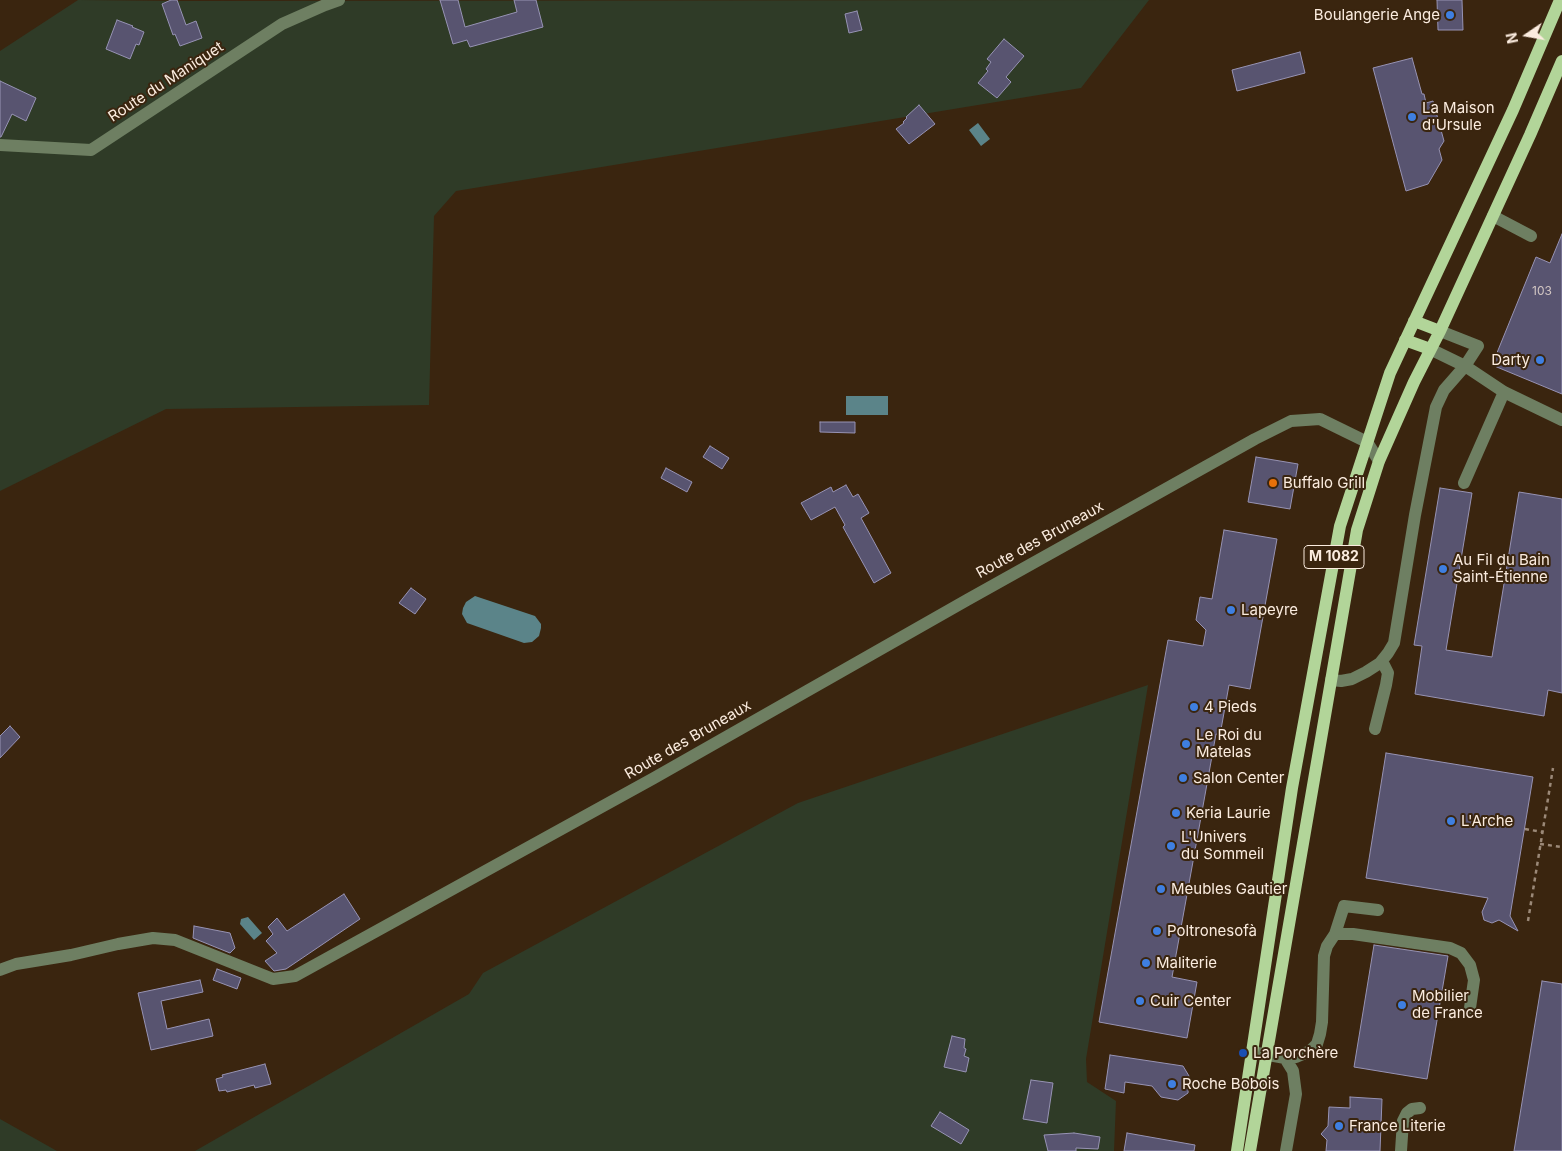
<!DOCTYPE html>
<html>
<head>
<meta charset="utf-8">
<style>
  body { margin:0 }
  #map { position:relative; width:1562px; height:1151px; overflow:hidden; background:#3a250f; font-family:Inter,sans-serif }
  canvas { display:block }
  .north { position:absolute; left:1502px; top:10px; width:50px; height:50px; -webkit-text-stroke:4px #3a250f; paint-order:stroke; rotate:258deg; font-size:14px; font-weight:700; line-height:20px; text-align:center; color:#fbecdf }
  .north::after { content:''; display:block; margin:auto; width:18px; height:22px; background:#fbecdf; clip-path:polygon(50% 0,100% 100%,50% 72%,0 100%) }
</style>
</head>
<body>
<div id="map">
<canvas width="1562" height="1151"></canvas>
<div class="north">N</div>
</div>
<script>
const c = document.querySelector('canvas').getContext('2d');
c.lineJoin = 'round';
function fillPath(path, color) { c.fillStyle = color; c.fill(path, 'evenodd'); }
const shape = rows => new Path2D(rows.map(r => 'M' + r).join(''));
function strokePath(path, color, width, dash) { c.strokeStyle = color; c.lineWidth = width; c.lineCap = dash ? 'butt' : 'round'; c.setLineDash(dash || []); c.stroke(path); }
function label(font, color, halo, rows, align = 'center') {
  c.font = font + ' Inter,sans-serif'; c.lineWidth = 4; c.setLineDash([]); c.textBaseline = 'middle'; c.strokeStyle = halo; c.fillStyle = color; for (const [text, x, y, turn = 0] of rows) {
    c.save(); c.translate(x, y); c.rotate((+turn || 0) * Math.PI / 180); c.textAlign = isNaN(turn) ? turn : align; if (halo) c.strokeText(text, 0, 0); c.fillText(text, 0, 0); c.restore();
  }
}
fillPath(shape([
  [78,0,179,1,1149,0,1081,88,456,191,434,216,429,405,166,409,0,491,0,51],
  [1148,685,1086,1059,1087,1082,1116,1101,1114,1151,195,1151,469,994,483,973,798,803],
  [0,1119,57,1151,0,1151]
]), '#2f3b27');
fillPath(shape([
  [978,123,990,139,981,146,969,130],
  [846,396,888,396,888,415,846,415],
  [475,596,535,616,541,624,541,628,539,636,532,642,524,643,467,623,462,614,463,608,466,602],
  [248,917,262,933,254,940,240,924,241,919]
]), '#5b8489');
const building = shape([
  [171,0,177,0,186,25,196,21,202,38,180,46,175,34,173,35,162,4,171,0],
  [440,0,458,0,465,27,517,12,514,0,536,0,543,27,470,47,467,40,453,44,440,0],
  [1437,0,1462,0,1463,30,1438,30,1437,0],
  [857,11,862,30,849,33,845,14,857,11],
  [117,20,133,26,132,27,144,32,139,45,136,44,130,59,106,49,117,20],
  [1004,39,1024,56,1006,77,1011,82,997,98,978,83,988,71,986,69,991,62,987,59,1004,39],
  [1300,52,1305,73,1237,91,1232,70,1300,52],
  [1412,58,1422,94,1424,94,1426,103,1433,101,1444,141,1439,149,1442,160,1428,184,1406,191,1373,68,1412,58],
  [0,81,36,98,26,121,12,114,1,137,0,137,0,81],
  [919,105,935,124,909,144,896,129,904,123,903,122,907,118,906,117,919,105],
  [1562,234,1562,394,1492,365,1536,257,1550,263,1562,234],
  [820,422,855,422,855,433,820,432,820,422],
  [710,446,729,458,722,469,703,457,710,446],
  [1256,457,1298,464,1290,509,1248,502,1256,457],
  [666,468,692,482,687,492,661,478,666,468],
  [846,485,853,497,858,494,869,513,861,518,891,573,874,583,843,527,845,525,835,507,811,520,801,503,831,487,833,492,846,485],
  [1440,488,1472,493,1446,650,1492,657,1519,492,1562,499,1562,693,1548,690,1544,716,1415,694,1422,646,1414,645,1440,488],
  [1224,530,1277,539,1250,689,1229,685,1220,735,1216,734,1192,867,1172,977,1197,982,1187,1038,1099,1022,1168,640,1203,646,1206,630,1196,620,1200,597,1212,599,1224,530],
  [411,588,426,599,415,614,399,603,411,588],
  [10,726,20,737,0,758,0,736,10,726],
  [1386,753,1533,777,1510,916,1518,931,1499,920,1492,923,1484,920,1482,912,1488,898,1366,878,1386,753],
  [344,894,360,919,286,969,274,971,265,961,277,953,266,941,273,934,268,927,277,918,287,931,344,894],
  [194,926,230,933,235,948,230,953,193,938,194,926],
  [1374,945,1448,956,1427,1079,1354,1067,1374,945],
  [217,969,241,978,237,989,213,980,217,969],
  [200,980,203,992,161,1001,167,1029,209,1019,213,1036,151,1050,138,993,200,980],
  [1542,981,1562,984,1562,1151,1514,1151,1542,981],
  [952,1036,965,1039,964,1048,966,1049,964,1056,969,1058,966,1072,944,1067,952,1036],
  [1110,1055,1183,1066,1189,1076,1188,1093,1178,1100,1161,1097,1152,1086,1125,1082,1124,1093,1105,1089,1110,1055],
  [265,1064,271,1084,255,1088,254,1085,227,1092,226,1090,219,1091,216,1079,223,1077,222,1075,265,1064],
  [1031,1080,1053,1083,1047,1123,1023,1119,1031,1080],
  [1350,1097,1382,1099,1380,1151,1326,1151,1327,1140,1321,1134,1328,1126,1329,1107,1350,1108,1350,1097],
  [940,1112,969,1130,961,1144,931,1126,940,1112],
  [1074,1133,1100,1137,1098,1149,1076,1148,1076,1151,1048,1151,1044,1135,1074,1133],
  [1127,1133,1195,1145,1194,1151,1124,1151,1127,1133]
]);
fillPath(building, '#585470');
strokePath(building, '#9793b4', 1);
strokePath(shape([
  [1525,829,1542,832],
  [1540,844,1562,847],
  [1528,921,1553,768]
]), '#9b8978', 2.5, [4, 4]);
strokePath(shape([
  [0,145,91,150,282,24,325,5,339,0],
  [1493,216,1531,236],
  [1430,349,1465,366,1504,392,1562,420],
  [1464,483,1504,392],
  [1331,680,1341,681,1352,679,1366,672,1380,663,1388,653,1394,643,1415,515,1436,407,1444,390,1465,366,1478,346,1440,331],
  [1375,729,1386,685,1388,673,1384,665,1380,663],
  [1335,934,1353,934,1450,948,1461,953,1470,965,1474,980,1470,1008],
  [0,970,16,964,71,955,118,944,153,938,175,940,273,979,295,976,654,778,967,600,1255,439,1291,421,1320,419,1367,442,1379,461],
  [1252,1052,1285,1058,1293,1071,1296,1094,1286,1151],
  [1285,1058,1296,1057,1310,1051,1317,1044,1320,1034,1322,1022,1324,956,1327,946,1335,934,1344,906,1378,910],
  [1401,1151,1403,1121,1407,1113,1412,1109,1420,1108]
]), '#6e7f62', 12);
strokePath(shape([
  [1414,321,1440,331],
  [1405,340,1430,349],
  [1237,1151,1292,788,1340,526,1390,373,1513,110,1560,0],
  [1250,1151,1357,530,1379,461,1414,382,1440,331,1530,135,1562,61]
]), '#b2d599', 12);
for (const [x, y, r, color] of [
  [1450,15,5,"#3f7fe0"],
  [1412,117,5,"#3f7fe0"],
  [1540,360,5,"#3f7fe0"],
  [1273,483,5,"#e8710a"],
  [1443,569,5,"#3f7fe0"],
  [1231,610,5,"#3f7fe0"],
  [1194,707,5,"#3f7fe0"],
  [1186,744,5,"#3f7fe0"],
  [1183,778,5,"#3f7fe0"],
  [1176,813,5,"#3f7fe0"],
  [1451,821,5,"#3f7fe0"],
  [1171,846,5,"#3f7fe0"],
  [1161,889,5,"#3f7fe0"],
  [1157,931,5,"#3f7fe0"],
  [1146,963,5,"#3f7fe0"],
  [1140,1001,5,"#3f7fe0"],
  [1402,1005,5,"#3f7fe0"],
  [1243,1053,5,"#1a4fb4"],
  [1172,1084,5,"#3f7fe0"],
  [1339,1126,5,"#3f7fe0"]
]) { const dot = new Path2D(); dot.arc(x, y, r, 0, 2 * Math.PI); c.fillStyle = color; c.fill(dot); strokePath(dot, '#3a250f', 2); }
label('12px', '#d2c6c3', null, [
  ["103",1542,291]
]);
for (const [x, y, w] of [
  [1334,557,60]
]) { const box = new Path2D(); box.roundRect(x - w / 2, y - 11.5, w, 23, 4); c.fillStyle = '#3a250f'; c.fill(box); strokePath(box, '#fbecdf', 1); }
label('bold 14px', '#fbecdf', null, [
  ["M 1082",1334,557]
]);
label('15px', '#fbecdf', '#3a250f', [
  ["Boulangerie Ange",1440,15,"right"],
  ["La Maison",1422,108],
  ["d'Ursule",1422,125],
  ["Darty",1530,360,"right"],
  ["Buffalo Grill",1283,483],
  ["Au Fil du Bain",1453,560],
  ["Saint-Étienne",1453,577],
  ["Lapeyre",1241,610],
  ["4 Pieds",1204,707],
  ["Le Roi du",1196,735],
  ["Matelas",1196,752],
  ["Salon Center",1193,778],
  ["Keria Laurie",1186,813],
  ["L'Arche",1461,821],
  ["L'Univers",1181,837],
  ["du Sommeil",1181,854],
  ["Meubles Gautier",1171,889],
  ["Poltronesofà",1167,931],
  ["Maliterie",1156,963],
  ["Mobilier",1412,996],
  ["de France",1412,1013],
  ["Cuir Center",1150,1001],
  ["La Porchère",1253,1053],
  ["Roche Bobois",1182,1084],
  ["France Literie",1349,1126]
], 'left');
label('15px', '#fbecdf', '#3a250f', [
  ["Route du Maniquet",166,82,-33],
  ["Route des Bruneaux",1040,540,-29],
  ["Route des Bruneaux",688,740,-30]
]);
</script>
</body>
</html>
